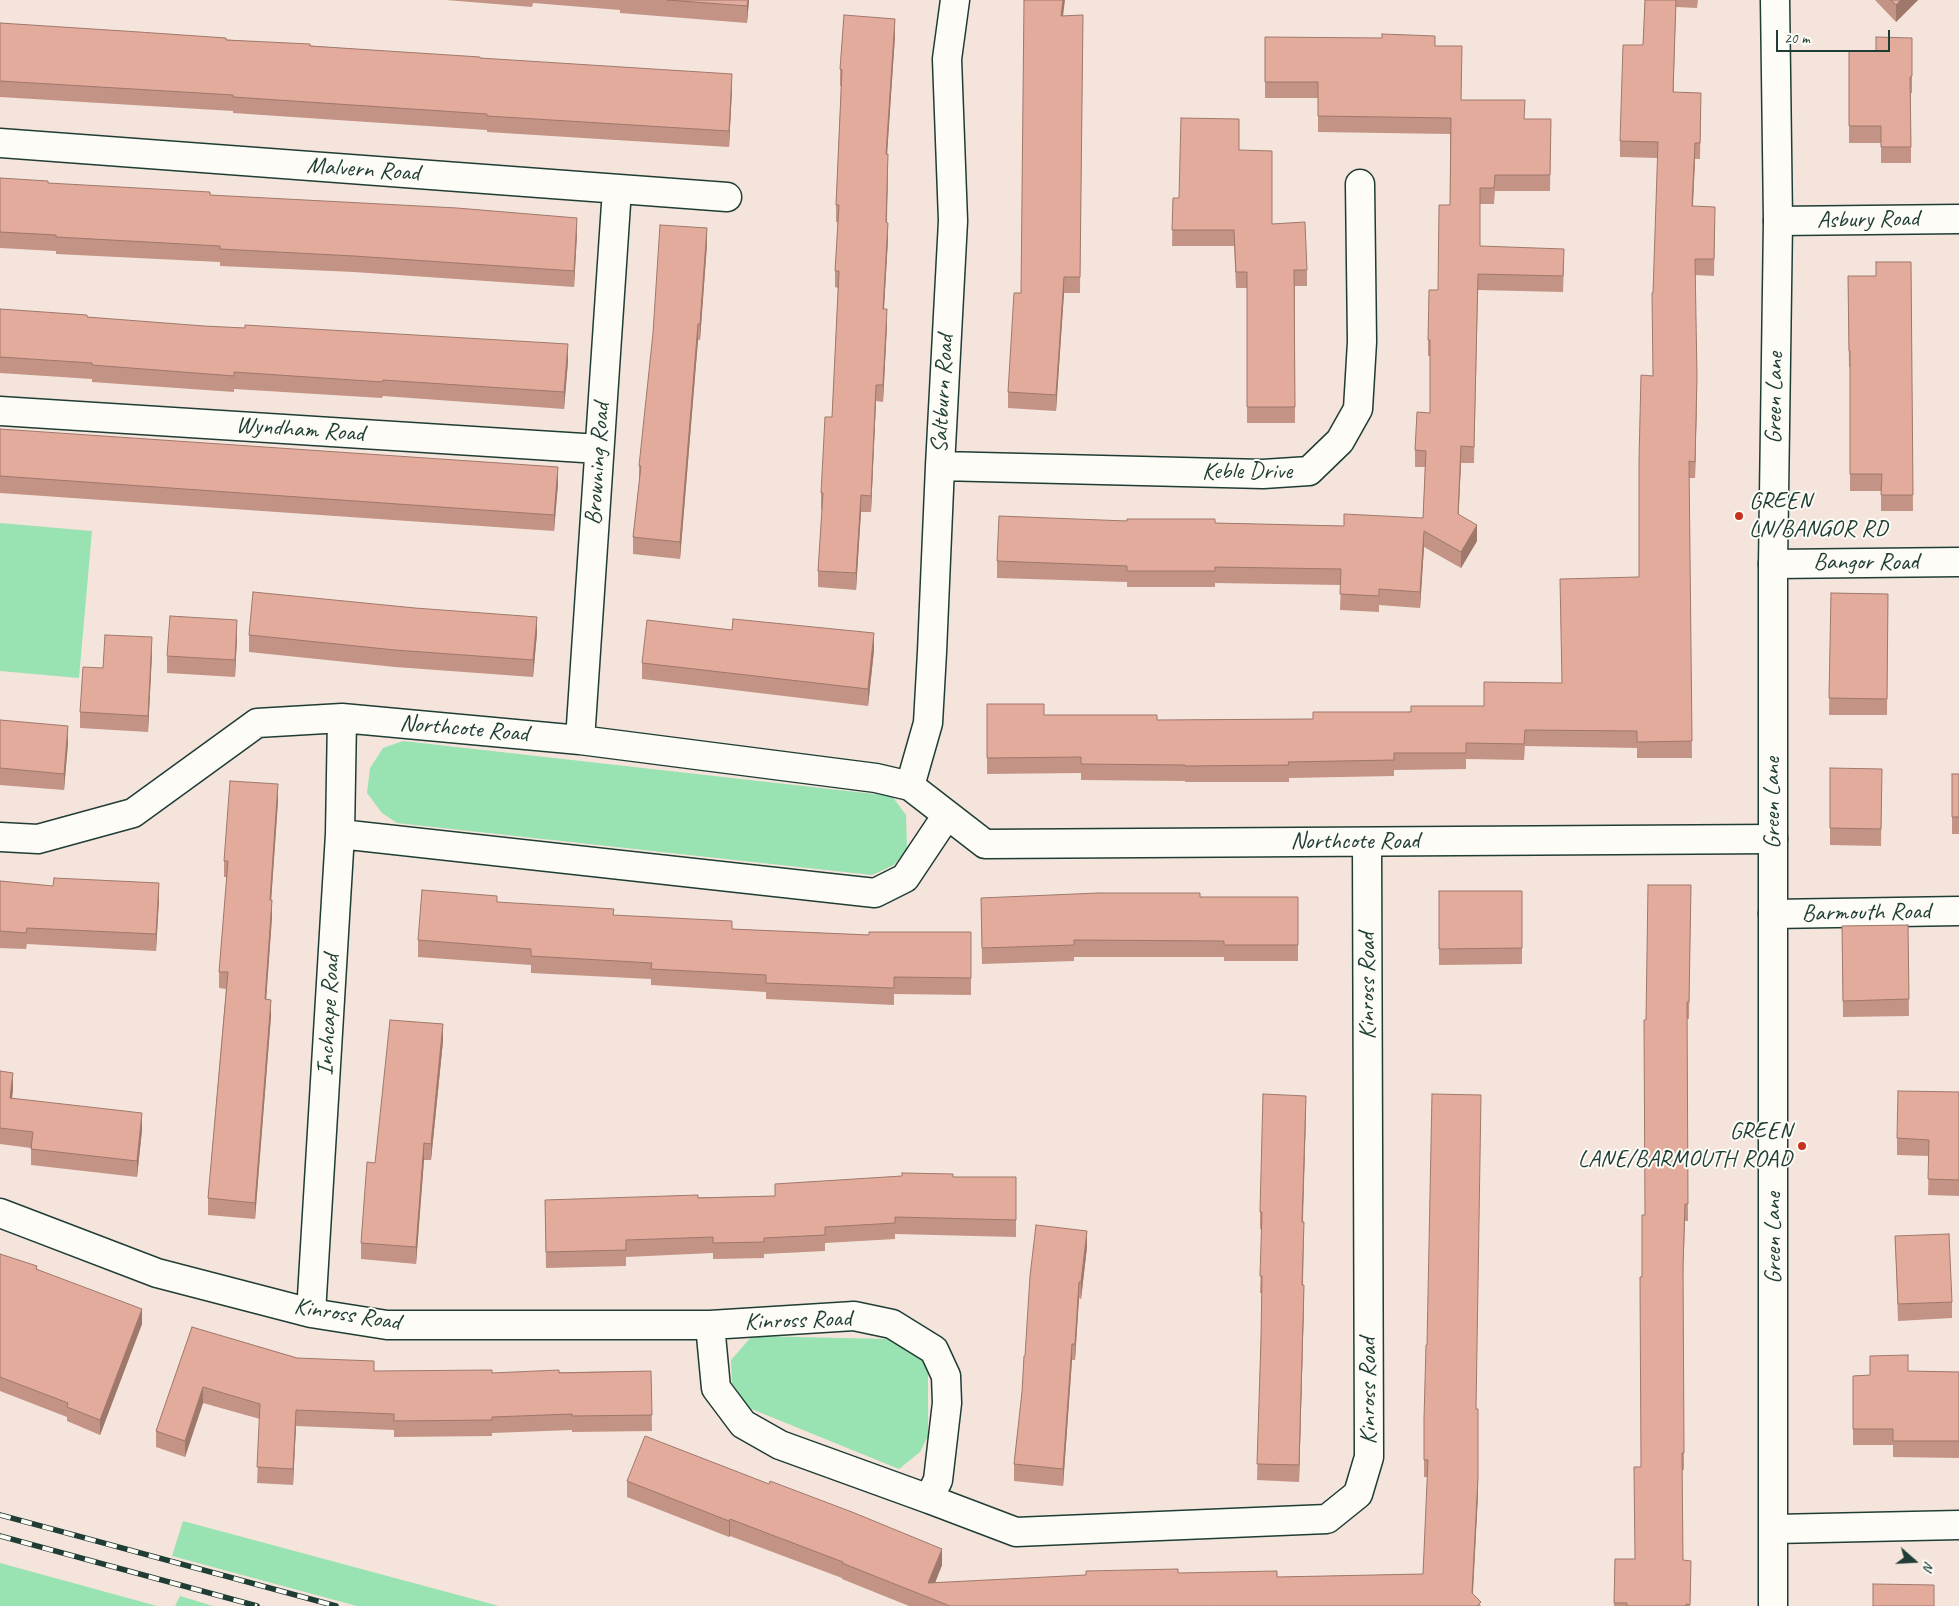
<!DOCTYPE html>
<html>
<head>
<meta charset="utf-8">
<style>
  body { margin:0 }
  #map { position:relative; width:1959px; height:1606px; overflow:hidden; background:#f5e4db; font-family:Caveat,sans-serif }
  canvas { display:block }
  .north { position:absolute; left:1889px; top:1536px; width:50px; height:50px; -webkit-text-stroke:4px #fdfcf7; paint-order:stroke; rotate:109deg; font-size:14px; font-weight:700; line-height:20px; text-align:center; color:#1f3d34 }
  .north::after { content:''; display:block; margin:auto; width:18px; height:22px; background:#1f3d34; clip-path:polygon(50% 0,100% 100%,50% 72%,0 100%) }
  .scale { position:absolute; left:1776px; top:30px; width:114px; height:22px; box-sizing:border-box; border:2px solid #1f3d34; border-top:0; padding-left:6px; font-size:15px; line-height:18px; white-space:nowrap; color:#1f3d34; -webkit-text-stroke:4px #fdfcf7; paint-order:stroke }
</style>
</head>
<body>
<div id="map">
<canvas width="1959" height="1606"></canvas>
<div class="north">N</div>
<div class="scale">20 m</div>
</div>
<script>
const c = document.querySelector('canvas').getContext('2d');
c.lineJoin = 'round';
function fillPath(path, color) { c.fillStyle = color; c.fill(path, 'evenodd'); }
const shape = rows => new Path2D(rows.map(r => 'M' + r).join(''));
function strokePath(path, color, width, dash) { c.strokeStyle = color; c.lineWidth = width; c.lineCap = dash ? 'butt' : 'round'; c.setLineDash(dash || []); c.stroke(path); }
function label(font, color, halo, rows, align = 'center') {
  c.font = font + ' Caveat,sans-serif'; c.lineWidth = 4; c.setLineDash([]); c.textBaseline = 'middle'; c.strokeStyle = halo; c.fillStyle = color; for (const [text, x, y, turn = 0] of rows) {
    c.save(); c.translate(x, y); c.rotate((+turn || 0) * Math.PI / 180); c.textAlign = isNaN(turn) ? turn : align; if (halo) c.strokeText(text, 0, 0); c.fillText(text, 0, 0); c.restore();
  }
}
fillPath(shape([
  [0,523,92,531,79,678,0,671],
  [403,741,892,796,906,815,907,849,894,865,872,875,397,823,382,813,367,793,370,768,383,748],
  [752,1336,889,1339,914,1351,928,1368,928,1436,920,1452,899,1469,749,1408,732,1383,731,1360],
  [183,1521,499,1606,357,1606,172,1556],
  [0,1563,157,1606,0,1606],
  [180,1596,213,1606,175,1606]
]), '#99e2b2');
const minor = shape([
  [0,143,727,197],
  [1778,221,1959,219],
  [0,411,599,449],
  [940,466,1263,474,1309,471,1340,441,1358,409,1362,342,1360,184],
  [1773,564,1959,562],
  [580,740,617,189],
  [910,786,928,723,932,652,940,466,953,221,947,59,955,0],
  [340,834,875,893,905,878,947,815],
  [0,837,38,839,133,813,257,723,342,718,580,740,876,778,910,786,985,844,1773,839],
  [1773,914,1959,911],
  [0,1213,157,1273,311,1313,387,1325,710,1325,854,1316,892,1324,934,1350,946,1376,947,1403,938,1480,929,1499,1016,1532,1327,1519,1358,1494,1369,1457,1367,842],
  [311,1313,340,834,342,718],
  [710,1325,716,1388,743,1424,780,1445,929,1499],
  [1775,1529,1959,1525]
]);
const tertiary = shape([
  [1773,1606,1773,564,1778,221,1775,0]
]);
strokePath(minor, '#1f3d34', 31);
strokePath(tertiary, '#1f3d34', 31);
strokePath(minor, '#fdfcf7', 28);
strokePath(tertiary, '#fdfcf7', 28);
const rail = shape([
  [0,1515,336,1606],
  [0,1536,257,1606]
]);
strokePath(rail, '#1f3d34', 5.5);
strokePath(rail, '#fdfcf7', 4, [11]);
fillPath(shape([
  [446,0,749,0,747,23,620,13,620,10,533,3,532,7],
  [1645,0,1698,0,1697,8,1676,7,1673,92,1701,109,1700,159,1695,159,1693,206,1715,223,1714,276,1695,275,1697,393,1695,478,1689,478,1692,758,1637,758,1637,748,1525,746,1524,760,1466,759,1466,769,1394,770,1394,776,1289,778,1289,782,1185,782,1185,781,1081,780,1081,773,987,774,987,704,1044,715,1157,720,1313,719,1484,706,1562,683,1639,577,1653,376,1653,293,1658,158,1620,157,1620,141,1643,45],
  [1875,0,1918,0,1896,22],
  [1083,15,1080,293,1064,293,1056,411,1008,408,1008,392,1021,293,1063,16],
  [0,23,480,58,732,90,729,147,487,132,487,130,233,113,233,111,0,97],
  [895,36,887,154,888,170,887,222,888,239,884,309,887,325,883,402,876,401,871,512,861,512,856,590,818,587,818,571,822,510,821,510,821,493,832,417,838,288,835,287,835,271,838,222,836,222,836,205,841,86,840,86,840,69],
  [1265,37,1435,46,1462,62,1461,100,1525,119,1551,119,1550,191,1495,191,1494,204,1480,204,1480,246,1564,265,1563,292,1478,290,1474,463,1461,463,1458,515,1477,541,1461,568,1424,547,1420,608,1379,605,1379,612,1340,610,1341,585,1215,583,1215,587,1127,587,1127,582,997,578,997,561,1215,523,1344,526,1423,518,1425,467,1415,467,1415,450,1430,413,1430,356,1428,356,1428,340,1438,290,1450,205,1450,134,1318,132,1318,98,1265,98],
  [1912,38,1912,93,1911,93,1911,163,1881,163,1881,143,1849,143,1849,51,1876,51],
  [1239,150,1272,224,1307,270,1307,286,1295,286,1295,423,1247,423,1247,288,1236,288,1234,246,1172,246,1173,198,1179,198],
  [0,178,48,183,210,195,577,234,574,287,354,272,220,266,220,262,56,254,56,251,0,248],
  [707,244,700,340,698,340,680,559,633,554,633,537,639,482,639,466],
  [1876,262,1911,262,1913,511,1881,511,1881,491,1850,491,1850,367,1849,367,1848,276,1876,276],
  [0,309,568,361,564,409,383,396,382,398,234,389,234,392,92,382,92,379,0,373],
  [0,429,558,484,554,531,0,493],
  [1831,593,1888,594,1887,715,1829,715],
  [415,608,537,633,533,677,395,667,249,652,249,635],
  [732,630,874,650,868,706,642,679,642,663],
  [237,637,235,677,167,673,167,656],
  [152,654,148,732,80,728,80,712,103,668],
  [0,720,68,743,64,790,0,785],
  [1830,768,1882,786,1881,846,1830,845],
  [1952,774,1959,774,1959,834,1952,834],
  [278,801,271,900,272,917,266,999,271,1016,255,1219,208,1215,208,1198,226,989,219,988,219,972,227,877,224,877,224,861],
  [0,881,159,899,156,951,27,944,26,949,0,948],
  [1691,885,1689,1019,1687,1019,1688,1221,1685,1221,1683,1279,1684,1470,1682,1470,1683,1560,1691,1577,1690,1606,1614,1606,1615,1559,1635,1559,1641,1467,1642,1277,1645,1215,1646,1020],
  [1439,891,1522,891,1522,964,1439,965],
  [1298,897,1298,961,1224,961,1224,957,1074,957,1074,961,982,964,981,898],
  [497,902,614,915,732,929,869,935,971,932,971,995,894,994,894,1005,766,999,766,992,651,985,651,979,531,973,531,965,418,957,418,940],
  [1908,925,1909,1016,1843,1017,1842,926],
  [443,1041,431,1160,424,1160,416,1264,361,1259,361,1243,375,1163],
  [0,1071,13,1089,12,1099,142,1130,137,1177,31,1165,31,1148,0,1144],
  [1959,1092,1959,1196,1928,1195,1929,1156,1897,1155,1897,1138],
  [1306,1112,1303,1222,1304,1239,1303,1285,1304,1302,1299,1482,1257,1480,1262,1293,1260,1293,1262,1229,1260,1229,1260,1212],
  [953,1177,1016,1177,1016,1237,895,1234,895,1239,825,1243,825,1251,764,1254,764,1258,713,1259,713,1253,626,1257,626,1266,546,1268,545,1200,775,1196,775,1184],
  [1895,1236,1952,1302,1952,1318,1898,1321],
  [1087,1247,1081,1299,1079,1298,1075,1360,1072,1360,1063,1486,1014,1481,1014,1464,1022,1392],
  [0,1254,37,1269,142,1324,100,1435,67,1421,67,1417,0,1391],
  [192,1327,297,1358,374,1371,492,1373,651,1371,652,1431,572,1432,572,1430,492,1433,492,1436,394,1437,394,1430,296,1426,293,1485,257,1483,260,1419,203,1403,185,1457,156,1447,156,1431],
  [1908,1371,1959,1372,1959,1458,1893,1457,1893,1445,1853,1445,1853,1376,1870,1375],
  [1476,1409,1478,1494,1473,1594,1481,1606,909,1606,842,1579,842,1578,730,1536,729,1537,627,1497,627,1481,942,1565,935,1583,1178,1573,1277,1577,1423,1574,1428,1477,1424,1477,1424,1419]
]), '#c39385');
fillPath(shape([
  [748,0,749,0,747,23,747,6],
  [1063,0,1065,0,1061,32,1061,16],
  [1676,0,1673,108,1673,92],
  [1901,0,1918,0,1896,22,1896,5],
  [895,19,895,36,886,170,886,154],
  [732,74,732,90,729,147,729,131],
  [1695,143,1695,159,1692,222,1692,206],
  [888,154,888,170,886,239,886,222],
  [577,218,577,234,574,287,574,271],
  [888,223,888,239,883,325,883,309],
  [707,228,707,244,700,340,700,324],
  [1064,277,1064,293,1056,411,1056,395],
  [887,309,887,325,883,402,883,385],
  [698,324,698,340,680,559,680,542],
  [568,344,568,361,564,409,564,392],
  [1697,377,1697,393,1695,478,1695,462],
  [876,385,876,401,871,512,871,496],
  [1461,446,1461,463,1458,530,1458,514],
  [558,467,558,484,554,531,554,515],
  [861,495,861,512,856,590,856,573],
  [1477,525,1477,541,1461,568,1461,552],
  [1424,531,1424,547,1420,608,1420,592],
  [537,617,537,633,533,677,533,660],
  [237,620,237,637,235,677,235,660],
  [874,633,874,650,868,706,868,689],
  [152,637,152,654,148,732,148,716],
  [68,726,68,743,64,790,64,774],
  [278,784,278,801,270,917,270,900],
  [159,883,159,899,156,951,156,934],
  [272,900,272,917,265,1016,265,999],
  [271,1000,271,1016,255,1219,255,1203],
  [443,1024,443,1041,431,1160,431,1144],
  [13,1073,13,1089,10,1115,10,1098],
  [1306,1096,1306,1112,1302,1239,1302,1222],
  [142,1113,142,1130,137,1177,137,1161],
  [424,1143,424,1160,416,1264,416,1247],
  [1087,1231,1087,1247,1081,1299,1081,1282],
  [1079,1282,1079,1298,1075,1360,1075,1344],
  [1304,1285,1304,1302,1299,1482,1299,1465],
  [142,1309,142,1324,100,1435,100,1420],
  [1072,1344,1072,1360,1063,1486,1063,1469],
  [203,1387,203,1403,185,1457,185,1441],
  [1478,1409,1478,1494,1472,1606,1472,1593],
  [296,1410,296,1426,293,1485,293,1469],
  [730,1519,730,1536,729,1537,729,1521],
  [942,1549,942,1565,929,1598,928,1583]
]), '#9f786c');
const building = shape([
  [667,0,748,0,747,6,667,0],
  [1024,0,1063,0,1061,16,1083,15,1080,277,1064,277,1056,395,1008,392,1014,293,1021,293,1024,0],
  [1645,0,1676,0,1673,92,1701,93,1700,143,1695,143,1692,206,1715,207,1714,259,1695,259,1697,377,1695,462,1689,461,1692,741,1637,742,1637,731,1525,730,1524,744,1466,743,1466,753,1394,753,1394,760,1288,762,1289,765,1185,766,1185,765,1081,764,1081,757,987,758,987,704,1044,704,1044,715,1157,715,1157,720,1313,719,1313,712,1411,712,1411,706,1484,706,1484,682,1562,683,1560,579,1639,577,1639,460,1641,375,1653,376,1652,293,1653,293,1658,142,1620,141,1623,45,1643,45,1645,0],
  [1891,0,1901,0,1896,5,1891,0],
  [844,15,895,19,886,154,888,154,886,222,888,223,883,309,887,309,883,385,876,385,871,496,861,495,856,573,818,571,823,493,821,493,825,417,832,417,839,271,835,271,839,205,836,205,842,70,840,69,844,15],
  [0,23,139,32,226,38,226,40,310,44,310,46,480,57,480,58,732,74,729,131,487,116,487,114,233,97,233,95,0,81,0,23],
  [1382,34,1435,36,1435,46,1462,46,1461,100,1525,100,1524,119,1551,119,1550,175,1495,175,1494,188,1480,188,1480,246,1564,249,1563,276,1478,274,1474,447,1461,446,1458,514,1477,525,1461,552,1424,531,1420,592,1379,589,1379,596,1340,594,1341,569,1215,567,1215,571,1127,571,1127,566,997,561,999,516,1127,521,1127,519,1215,519,1215,523,1344,526,1344,514,1423,518,1426,451,1415,450,1417,412,1430,413,1430,340,1428,340,1429,290,1438,290,1439,205,1450,205,1451,118,1318,116,1318,82,1265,82,1265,37,1382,38,1382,34],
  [1876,37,1912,38,1912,76,1910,77,1911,147,1881,147,1881,126,1849,126,1849,51,1876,51,1876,37],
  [1181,118,1239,119,1239,150,1272,151,1272,224,1305,222,1307,270,1294,270,1295,407,1247,407,1247,272,1236,272,1234,230,1172,230,1173,198,1179,198,1181,118],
  [0,178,48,181,48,183,210,192,210,195,457,208,577,218,574,271,354,256,220,249,220,246,56,237,56,235,0,232,0,178],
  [660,225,707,228,700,324,698,324,680,542,633,537,641,466,639,466,653,333,660,225],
  [1876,262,1911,262,1913,495,1881,495,1882,474,1850,474,1850,351,1849,351,1848,276,1876,276,1876,262],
  [0,309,87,315,87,317,204,326,245,328,245,325,568,344,564,392,383,380,382,382,234,372,234,376,92,365,92,363,0,357,0,309],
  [0,429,558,467,554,515,0,476,0,429],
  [253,592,415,608,537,617,533,660,395,650,249,635,253,592],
  [1831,593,1888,594,1887,699,1829,698,1831,593],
  [170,616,237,620,235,660,167,656,170,616],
  [733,619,874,633,868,689,642,663,647,620,732,630,733,619],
  [105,635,152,637,148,716,80,712,83,667,103,668,105,635],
  [0,720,68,726,64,774,0,768,0,720],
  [1830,768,1882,769,1881,829,1830,828,1830,768],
  [1952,774,1959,774,1959,817,1952,817,1952,774],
  [230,781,278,784,270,900,272,900,265,999,271,1000,255,1203,208,1198,228,972,219,972,228,861,224,861,230,781],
  [54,878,159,883,156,934,27,928,26,933,0,931,0,881,53,886,54,878],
  [1648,885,1691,885,1689,1002,1687,1002,1688,1204,1685,1204,1683,1265,1684,1453,1682,1453,1683,1560,1691,1561,1690,1605,1686,1604,1686,1606,1627,1606,1627,1603,1614,1603,1615,1559,1635,1559,1634,1467,1641,1467,1640,1277,1642,1277,1642,1215,1645,1215,1644,1020,1646,1020,1648,885],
  [422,890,497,896,497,902,614,909,613,915,732,921,732,929,869,935,869,932,971,932,971,978,894,977,894,988,766,983,766,975,651,969,652,963,531,956,531,949,418,940,422,890],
  [1439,891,1522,891,1522,948,1439,949,1439,891],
  [1098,893,1200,893,1200,897,1298,897,1298,945,1224,945,1224,941,1074,940,1074,945,982,948,981,898,1098,893],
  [1908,925,1909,999,1843,1001,1842,926,1908,925],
  [390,1020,443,1024,431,1144,424,1143,416,1247,361,1243,367,1162,375,1163,390,1020],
  [0,1071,13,1073,10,1098,142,1113,137,1161,31,1149,33,1132,0,1128,0,1071],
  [1898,1091,1959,1092,1959,1180,1928,1179,1929,1140,1897,1138,1898,1091],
  [1263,1094,1306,1096,1302,1222,1304,1222,1302,1285,1304,1285,1299,1465,1257,1464,1261,1339,1262,1276,1260,1276,1262,1212,1260,1212,1263,1094],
  [1432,1094,1481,1095,1476,1409,1478,1409,1478,1478,1472,1593,1481,1602,1477,1606,950,1606,842,1563,843,1562,730,1519,729,1521,627,1481,645,1436,769,1484,770,1481,852,1512,942,1549,928,1583,1086,1575,1086,1571,1178,1569,1178,1573,1277,1571,1277,1577,1423,1574,1428,1460,1424,1460,1424,1419,1426,1345,1427,1345,1432,1094],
  [902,1173,953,1174,953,1177,1016,1177,1016,1220,895,1217,895,1223,825,1227,825,1235,764,1238,764,1242,713,1243,713,1237,626,1240,626,1250,546,1252,545,1200,698,1195,698,1198,775,1196,775,1184,902,1176,902,1173],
  [1036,1225,1087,1231,1081,1282,1079,1282,1075,1344,1072,1344,1063,1469,1014,1464,1022,1392,1024,1356,1025,1356,1030,1276,1036,1225],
  [1949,1234,1952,1302,1898,1304,1895,1236,1949,1234],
  [0,1254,37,1266,36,1269,142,1309,100,1420,67,1407,68,1403,0,1377,0,1254],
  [192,1327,297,1358,374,1361,374,1371,492,1370,492,1373,559,1370,559,1373,651,1371,652,1415,572,1416,572,1414,492,1417,492,1420,394,1421,394,1414,296,1410,293,1469,257,1467,260,1404,203,1387,185,1441,156,1431,192,1327],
  [1908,1355,1908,1371,1959,1372,1959,1441,1893,1441,1893,1429,1853,1429,1853,1376,1870,1375,1870,1356,1908,1355],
  [1873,1584,1934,1585,1934,1606,1873,1606,1873,1584]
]);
fillPath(building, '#e3ab9b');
strokePath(building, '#9f786c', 1);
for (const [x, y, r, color] of [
  [1739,516,5,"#c8321e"],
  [1802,1146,5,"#c8321e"]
]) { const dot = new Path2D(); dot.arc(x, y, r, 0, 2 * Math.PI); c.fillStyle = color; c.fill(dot); strokePath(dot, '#fdfcf7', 2); }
label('24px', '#1f3d34', '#fdfcf7', [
  ["Malvern Road",363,170,4],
  ["Asbury Road",1868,220,-1],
  ["Saltburn Road",943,394,-87],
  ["Green Lane",1775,398,-89],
  ["Wyndham Road",300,430,4],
  ["Browning Road",598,464,-86],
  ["Keble Drive",1247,472],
  ["Bangor Road",1866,563],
  ["Northcote Road",464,729,5],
  ["Green Lane",1773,803,-90],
  ["Northcote Road",1355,842],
  ["Barmouth Road",1866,913,-1],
  ["Kinross Road",1368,986,-90],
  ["Inchcape Road",329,1015,-87],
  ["Green Lane",1774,1238,-90],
  ["Kinross Road",347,1315,9],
  ["Kinross Road",798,1321,-2],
  ["Kinross Road",1369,1391,-90]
]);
label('24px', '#1f3d34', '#fdfcf7', [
  ["GREEN",1749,502],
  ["LN/BANGOR RD",1749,530],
  ["GREEN",1792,1132,"right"],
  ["LANE/BARMOUTH ROAD",1792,1160,"right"]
], 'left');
</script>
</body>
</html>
